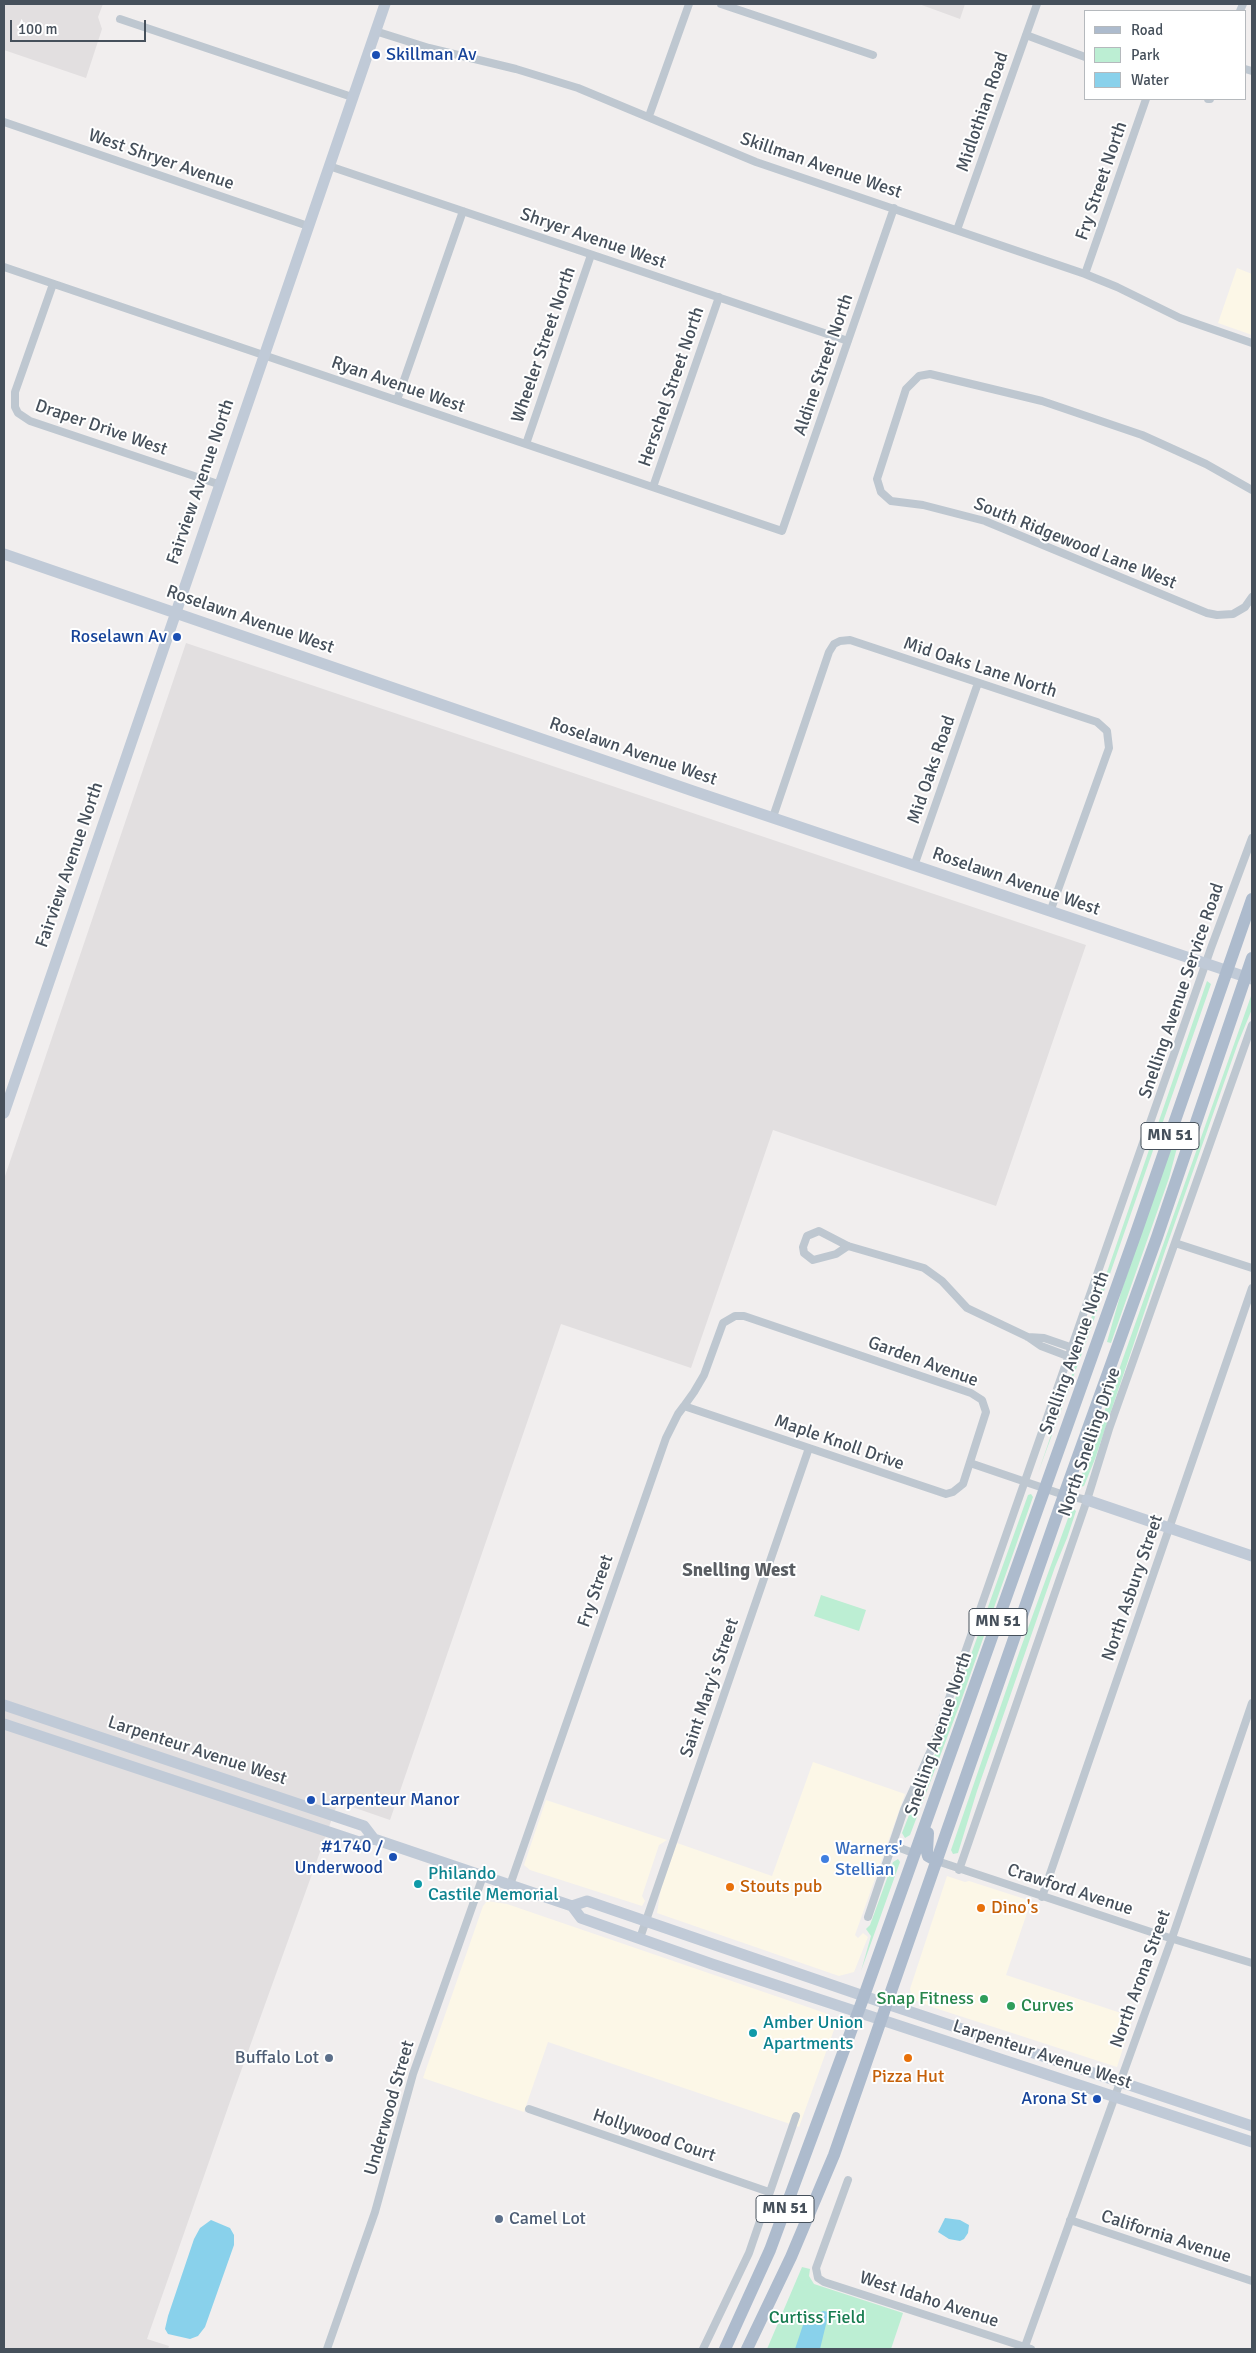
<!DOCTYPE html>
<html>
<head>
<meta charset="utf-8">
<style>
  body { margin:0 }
  #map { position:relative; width:1256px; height:2353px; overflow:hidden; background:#f1eeee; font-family:Signika,sans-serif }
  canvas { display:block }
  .frame { position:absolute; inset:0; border:5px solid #46505b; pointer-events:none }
  .legend { position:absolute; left:1084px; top:10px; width:162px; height:90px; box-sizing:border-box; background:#fff; border:1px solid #b5b9bd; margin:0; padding:6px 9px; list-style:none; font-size:15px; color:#46505b }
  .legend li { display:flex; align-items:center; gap:10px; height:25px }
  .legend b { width:25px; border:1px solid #b5b9bd }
  .scale { position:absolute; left:10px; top:20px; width:136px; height:22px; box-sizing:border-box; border:2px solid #46505b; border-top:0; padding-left:6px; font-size:15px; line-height:18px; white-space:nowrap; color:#46505b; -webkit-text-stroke:4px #fff; paint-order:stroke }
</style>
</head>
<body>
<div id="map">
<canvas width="1256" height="2353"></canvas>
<div class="frame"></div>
<ul class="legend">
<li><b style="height:6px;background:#adbbcd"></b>Road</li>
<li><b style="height:14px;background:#bceed3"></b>Park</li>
<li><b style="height:14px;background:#89d1eb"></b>Water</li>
</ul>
<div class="scale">100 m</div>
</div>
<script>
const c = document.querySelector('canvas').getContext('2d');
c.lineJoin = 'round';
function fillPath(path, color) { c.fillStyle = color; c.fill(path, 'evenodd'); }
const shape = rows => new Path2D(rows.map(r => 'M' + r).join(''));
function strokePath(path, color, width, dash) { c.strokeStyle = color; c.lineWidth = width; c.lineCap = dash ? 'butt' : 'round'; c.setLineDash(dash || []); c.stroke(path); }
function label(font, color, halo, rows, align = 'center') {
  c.font = font + ' Signika,sans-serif'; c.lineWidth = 4; c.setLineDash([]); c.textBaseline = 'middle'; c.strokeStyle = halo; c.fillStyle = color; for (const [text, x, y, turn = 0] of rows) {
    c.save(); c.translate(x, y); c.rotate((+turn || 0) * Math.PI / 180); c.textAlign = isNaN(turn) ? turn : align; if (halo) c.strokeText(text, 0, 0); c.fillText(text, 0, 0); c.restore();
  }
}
fillPath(shape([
  [1237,268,1252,274,1252,335,1218,323],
  [813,1762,905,1794,855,1935,858,1938,863,1933,868,1937,854,1972,839,1976,657,1913,661,1888,677,1843,772,1876],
  [546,1800,667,1840,659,1845,642,1896,645,1901,642,1906,530,1870,524,1865],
  [947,1876,965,1882,969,1881,1031,1901,1006,1975,1133,2017,1117,2067,932,2007,912,1999,910,1989],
  [487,1901,507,1904,828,2014,835,2027,799,2127,548,2042,524,2112,423,2078,483,1906]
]), '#fcf7e7');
fillPath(shape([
  [4,4,103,4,98,17,102,29,86,78,4,50],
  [919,4,965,4,960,19],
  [186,643,1086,945,996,1206,773,1130,691,1368,561,1324,390,1820,338,1802,232,2096,147,2339,169,2346,168,2349,4,2349,4,1179]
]), '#e2dfe0');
fillPath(shape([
  [1207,981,1211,984,1089,1334,1038,1473],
  [1251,996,1252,1009,1238,1043,1166,1248,1095,1459,1084,1486,1080,1487,1079,1483],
  [1179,1124,1183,1125,1169,1178,1111,1343,1107,1342,1122,1289],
  [1031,1494,1033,1497,961,1701,910,1835,905,1838,902,1833,911,1810,938,1747,1028,1495],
  [1073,1508,1076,1511,1067,1538,1055,1567,977,1791,958,1853,953,1854,951,1850,1020,1650,1071,1510],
  [821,1595,866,1610,859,1631,814,1616],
  [898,1859,900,1862,861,1971,871,1936,866,1929,870,1925,893,1862],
  [802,2267,810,2269,809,2276,814,2284,903,2313,891,2349,767,2349]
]), '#bceed3');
fillPath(shape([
  [945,2218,960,2220,969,2225,968,2233,964,2239,960,2241,949,2239,938,2232],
  [211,2220,230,2228,234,2235,234,2245,205,2327,198,2336,190,2339,168,2334,165,2329,168,2316,194,2239,200,2228],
  [823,2311,829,2312,820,2349,795,2349,804,2322]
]), '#89d1eb');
strokePath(shape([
  [721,4,873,55],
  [1240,11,1243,4],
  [120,19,352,97],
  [375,31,429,48,516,69,578,88,756,162,1085,274,1117,287,1180,318,1252,343],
  [1026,35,1085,57],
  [1245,69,1252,71],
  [1208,99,1210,99],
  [649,116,689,4],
  [4,122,308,226],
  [329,166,848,341],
  [957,230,1037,4],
  [4,267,782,531,894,208],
  [1085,274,1146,99],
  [53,284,15,392,15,407,18,413,30,421,218,484],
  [397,400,463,211],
  [526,444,591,255],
  [653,487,719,297],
  [1252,490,1206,464,1142,435,1042,401,930,374,919,376,906,389,877,479,881,492,891,501,923,505,985,521,1207,613,1217,615,1233,614,1245,607,1252,597],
  [773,817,829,652,834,644,840,641,850,640,1097,722,1107,731,1109,748,1050,912],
  [914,866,978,683],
  [1175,1243,1252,1268],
  [848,1246,836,1254,813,1260,804,1253,803,1247,807,1236,819,1231,848,1246,924,1268,942,1281,967,1308,1028,1337,1041,1346,1070,1357],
  [1028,1337,1044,1338,1073,1348],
  [970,1463,1064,1495,1087,1500],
  [892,1845,916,1854],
  [937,1861,1157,1934,1252,1963],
  [959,1870,1087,1500,1109,1429,1252,1025],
  [510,1885,666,1438,678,1414,684,1406,694,1392,704,1375,723,1323,735,1316,744,1316,971,1393,982,1400,986,1412,963,1484,953,1492,946,1494,684,1406],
  [1042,1897,1252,1288],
  [868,1917,904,1810,931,1750,1211,948,1252,838],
  [640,1938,809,1448],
  [529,2109,769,2192],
  [848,2180,816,2268,818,2278,824,2282,1031,2349],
  [1070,2220,1252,2281],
  [327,2349,375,2212,413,2074,483,1876],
  [703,2349,749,2253,796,2116],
  [1024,2349,1172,1938,1252,1703]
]), '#bec7d0', 8);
strokePath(shape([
  [4,554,693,791,1252,979],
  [4,1113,385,4],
  [1087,1500,1252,1556],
  [4,1705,364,1826,374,1839],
  [4,1724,359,1842,374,1839,572,1906,581,1918,712,1964,1252,2142],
  [572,1906,587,1901,887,2004,1252,2126]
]), '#c0cad7', 11);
strokePath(shape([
  [928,1833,927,1852,928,1856,937,1861],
  [725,2349,770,2250,864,1996,1137,1230,1252,899],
  [747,2349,791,2257,834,2155,1064,1495,1157,1237,1252,958]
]), '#adbbcd', 12);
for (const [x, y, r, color] of [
  [376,55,5,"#1a4fb4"],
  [177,637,5,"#1a4fb4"],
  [311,1800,5,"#1a4fb4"],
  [393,1857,5,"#1a4fb4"],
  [825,1859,5,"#3f7fe0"],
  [418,1884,5,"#0f9aa8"],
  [730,1887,5,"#e8710a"],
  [981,1908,5,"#e8710a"],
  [984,1999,5,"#2e9e5b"],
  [1011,2006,5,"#2e9e5b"],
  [753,2033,5,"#0f9aa8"],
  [329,2058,5,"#5c6f8a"],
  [908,2058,5,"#e8710a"],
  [1097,2099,5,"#1a4fb4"],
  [499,2219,5,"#5c6f8a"]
]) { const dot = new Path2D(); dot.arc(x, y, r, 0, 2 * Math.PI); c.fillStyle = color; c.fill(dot); strokePath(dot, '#fff', 2); }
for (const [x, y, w] of [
  [1170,1136,58],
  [998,1622,58],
  [785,2209,58]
]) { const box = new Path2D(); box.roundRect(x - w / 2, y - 13.5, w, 27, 4); c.fillStyle = '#fff'; c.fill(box); strokePath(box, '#46505b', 1); }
label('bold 16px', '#46505b', null, [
  ["MN 51",1170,1136],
  ["MN 51",998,1622],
  ["MN 51",785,2209]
]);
label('18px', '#164399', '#fff', [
  ["Skillman Av",386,55,"left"],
  ["Roselawn Av",167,637],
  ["Larpenteur Manor",321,1800,"left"],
  ["#1740 /",383,1847],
  ["Underwood",383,1868],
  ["Arona St",1087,2099]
], 'right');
label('18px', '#46505b', '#fff', [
  ["Midlothian Road",983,112,-71],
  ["West Shryer Avenue",161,160,19],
  ["Skillman Avenue West",821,166,19],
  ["Fry Street North",1102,181,-71],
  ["Shryer Avenue West",593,239,19],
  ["Wheeler Street North",544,345,-71],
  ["Aldine Street North",824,365,-71],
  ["Ryan Avenue West",398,385,19],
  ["Herschel Street North",672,387,-71],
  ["Draper Drive West",101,428,19],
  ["Fairview Avenue North",201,482,-71],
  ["South Ridgewood Lane West",1075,544,22],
  ["Roselawn Avenue West",250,620,19],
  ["Mid Oaks Lane North",980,668,18],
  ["Roselawn Avenue West",633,752,19],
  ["Mid Oaks Road",932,770,-71],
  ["Fairview Avenue North",70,865,-71],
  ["Roselawn Avenue West",1016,882,19],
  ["Snelling Avenue Service Road",1182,991,-71],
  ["Snelling Avenue North",1075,1353,-70],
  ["Garden Avenue",923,1362,20],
  ["North Snelling Drive",1090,1442,-71],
  ["Maple Knoll Drive",839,1443,19],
  ["North Asbury Street",1133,1588,-71],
  ["Fry Street",596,1591,-71],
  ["Saint Mary's Street",710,1688,-71],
  ["Snelling Avenue North",939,1734,-71],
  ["Larpenteur Avenue West",197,1751,18],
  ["Crawford Avenue",1070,1890,18],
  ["North Arona Street",1141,1979,-70],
  ["Larpenteur Avenue West",1042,2055,18],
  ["Underwood Street",390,2108,-74],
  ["Hollywood Court",654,2136,19],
  ["California Avenue",1166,2237,18],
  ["West Idaho Avenue",929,2300,18]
]);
label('18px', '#366cbe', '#fff', [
  ["Warners'",835,1849],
  ["Stellian",835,1870]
], 'left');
label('18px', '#0d838f', '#fff', [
  ["Philando",428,1874],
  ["Castile Memorial",428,1895],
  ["Amber Union",763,2023],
  ["Apartments",763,2044]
], 'left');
label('18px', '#c56008', '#fff', [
  ["Stouts pub",740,1887],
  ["Dino's",991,1908],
  ["Pizza Hut",908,2077,"center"]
], 'left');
label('18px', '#27864d', '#fff', [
  ["Snap Fitness",974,1999],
  ["Curves",1021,2006,"left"]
], 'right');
label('18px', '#4e5e75', '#fff', [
  ["Buffalo Lot",319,2058],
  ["Camel Lot",509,2219,"left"]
], 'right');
label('18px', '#177c50', '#fff', [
  ["Curtiss Field",817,2318]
]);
label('bold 19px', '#5a5e63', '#fff', [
  ["Snelling West",739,1571]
]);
</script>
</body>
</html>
